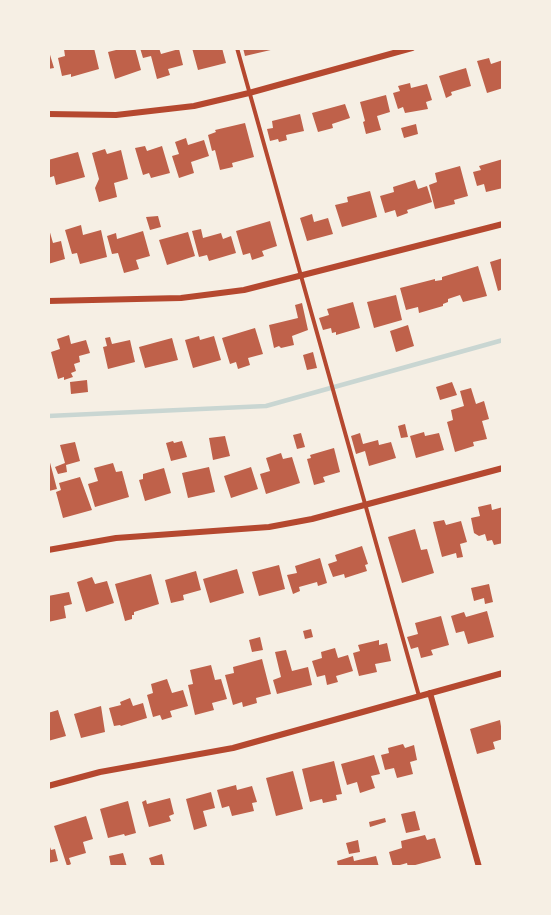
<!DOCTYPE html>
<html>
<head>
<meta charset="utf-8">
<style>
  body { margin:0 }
  #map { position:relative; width:551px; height:915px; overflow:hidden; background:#f6efe4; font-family:"PT Sans Narrow",sans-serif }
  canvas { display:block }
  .frame { position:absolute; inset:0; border:50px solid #f6efe4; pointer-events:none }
</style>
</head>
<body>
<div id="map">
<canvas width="551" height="915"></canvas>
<div class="frame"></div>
</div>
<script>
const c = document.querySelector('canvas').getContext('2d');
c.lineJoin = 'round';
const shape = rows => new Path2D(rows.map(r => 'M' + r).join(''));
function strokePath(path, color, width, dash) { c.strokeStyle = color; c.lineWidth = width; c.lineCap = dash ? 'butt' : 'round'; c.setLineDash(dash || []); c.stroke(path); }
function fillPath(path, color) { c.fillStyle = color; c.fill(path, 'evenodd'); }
strokePath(shape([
  [48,416,266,406,503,340]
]), '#c9d6d2', 4.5);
fillPath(shape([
  [48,48,54,68,48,69],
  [94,48,99,69,71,77,71,74,62,76,58,58,65,56,64,49],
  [124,48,135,48,141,70,115,79,108,52],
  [140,48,159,48,161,54,179,49,183,65,168,69,170,75,157,79,151,56,143,58],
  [192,48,222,48,226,63,198,70],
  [243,48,274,48,275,49,245,56],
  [489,58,491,64,503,60,503,88,487,93,477,61],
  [466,68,471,86,451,92,452,95,446,98,439,76],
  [410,83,411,88,427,84,432,100,426,102,428,109,405,113,403,107,398,109,393,93,400,91,398,86],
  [386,95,390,112,377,116,381,130,366,134,363,122,365,121,360,102],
  [345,104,350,118,332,124,333,128,318,132,312,113],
  [300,114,304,131,286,135,287,140,279,142,278,139,270,141,267,129,273,128,272,121],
  [245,123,254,157,232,163,233,167,220,170,215,150,212,151,208,135,216,132,215,130],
  [416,124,418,134,404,138,401,128],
  [186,138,188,145,204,140,209,156,191,162,194,173,179,178,172,156,179,154,175,142],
  [145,146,147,151,162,146,170,173,151,178,149,173,143,175,135,148],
  [105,149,107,154,121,150,128,179,114,183,117,197,99,202,95,188,99,179,92,153],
  [78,152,85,177,56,185,54,176,48,178,48,160],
  [503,159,503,188,486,192,484,184,477,186,473,172,481,170,479,166],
  [460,166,468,196,454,200,455,204,435,209,429,185,437,182,435,173],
  [415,180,418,189,427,186,432,202,407,210,408,213,397,217,395,210,385,213,380,196,394,192,393,187],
  [370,191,377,217,342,227,335,205,348,202,347,197],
  [312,214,314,222,328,218,333,234,307,241,300,218],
  [158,216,161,227,150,230,146,217],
  [270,221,277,246,262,251,264,256,252,260,250,253,243,255,236,231],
  [81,225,83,235,101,230,107,257,80,264,77,253,72,254,65,230],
  [49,229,53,243,61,241,65,259,48,264],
  [201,229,203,238,221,233,223,239,231,236,236,253,209,261,207,255,199,257,192,231],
  [143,231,150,256,136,260,139,269,124,273,118,253,112,254,107,236,116,233,117,239],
  [188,232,195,256,167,265,159,240],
  [503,258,503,289,498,291,490,262],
  [478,266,487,296,463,302,460,295,448,299,448,302,443,304,443,306,419,313,418,307,406,310,400,288,435,279,435,281,442,280,442,277],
  [396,295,402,320,374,328,367,302],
  [353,302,360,328,336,335,336,332,332,333,331,328,323,330,319,318,329,315,327,309],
  [302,303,308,330,292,336,294,345,281,348,279,346,274,348,269,325,298,318,295,305],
  [408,325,414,346,396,352,390,331],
  [255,328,263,354,248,358,250,365,238,369,236,362,230,364,222,338],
  [69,335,71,344,86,340,90,353,79,356,80,362,74,364,76,371,71,373,73,377,64,380,64,377,58,379,51,352,60,349,57,339],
  [199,336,200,340,214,336,221,360,193,368,185,340],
  [110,337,112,344,130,340,135,362,108,369,103,347,107,346,105,338],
  [172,338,178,360,145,368,139,347],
  [313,352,317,368,307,370,303,355],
  [87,380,88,392,71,394,70,382],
  [452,382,457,395,440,400,436,387],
  [471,388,476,404,484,401,489,419,482,421,487,439,473,442,474,446,455,452,447,422,453,420,451,410,464,406,460,391],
  [405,424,408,437,401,438,398,426],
  [424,432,425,436,439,433,444,450,416,458,410,436],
  [301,433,305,447,297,449,293,435],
  [360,433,363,444,378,440,379,445,391,442,396,458,369,466,365,451,356,454,351,436],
  [225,436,230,456,213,460,209,438],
  [173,441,174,443,182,441,187,457,171,461,166,443],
  [75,442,80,461,66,465,67,472,58,474,55,467,65,463,60,445],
  [334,448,340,472,323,477,325,482,314,485,307,459,311,458,310,455],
  [281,453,283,459,292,457,300,483,266,494,260,474,270,471,266,458],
  [48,455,57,489,49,491,48,485],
  [113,463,116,472,122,471,129,497,95,507,88,484,98,481,94,468],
  [209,467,215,492,188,498,182,473],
  [251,467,258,489,231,498,224,476],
  [164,468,171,493,145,501,139,480,143,479,143,474],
  [80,477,92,510,63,518,56,492,61,490,59,483],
  [491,504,492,510,503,507,503,543,494,545,492,540,487,541,485,534,479,536,474,533,471,518,480,516,478,507],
  [444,520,446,525,461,521,467,542,460,544,463,557,457,558,456,553,442,557,433,522],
  [415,529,421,550,427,549,434,573,402,583,388,537],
  [362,546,368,564,365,565,367,571,345,578,344,574,333,577,328,564,337,561,335,555],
  [320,558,327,583,318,586,317,582,299,587,300,591,293,594,287,575,297,573,295,566],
  [279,565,285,589,259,596,252,572],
  [237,569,244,593,210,603,203,579],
  [196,571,201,590,183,595,184,600,171,603,165,580],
  [151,574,159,604,134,612,134,615,132,615,132,619,125,621,115,584],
  [92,577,95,584,107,581,114,603,86,612,77,582],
  [489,584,493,602,485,604,484,598,474,601,471,588],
  [69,592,72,604,64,606,66,618,48,622,48,596],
  [487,611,494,637,468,644,464,631,456,633,451,616,464,612,466,617],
  [441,616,449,645,431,650,433,655,421,658,418,647,411,649,407,637,418,634,415,623],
  [311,629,313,637,305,639,303,631],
  [260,637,263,650,252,652,249,640],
  [379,640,379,645,387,643,391,661,375,664,377,672,359,676,353,653,360,651,358,645],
  [335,648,338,658,348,655,353,671,336,676,338,682,327,685,325,675,317,677,312,661,322,658,321,652],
  [286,650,292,671,308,667,312,685,277,694,273,680,281,677,275,652],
  [262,659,271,694,256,698,257,703,243,707,242,702,233,705,225,675,234,673,233,667],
  [211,665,215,680,221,679,227,699,212,703,214,710,195,715,188,685,193,684,190,670],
  [167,679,172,693,183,690,188,706,170,711,172,717,162,720,160,715,153,717,147,695,153,693,151,684],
  [130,698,133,706,143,703,147,718,121,726,120,725,114,726,109,708,121,705,120,702],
  [101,706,105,732,81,738,74,714],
  [58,710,66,736,48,741,48,713],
  [500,720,503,739,493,742,495,749,477,754,470,729],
  [403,744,405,748,414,745,417,760,410,762,413,774,397,778,394,768,385,770,381,755,389,753,388,748],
  [374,755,380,774,371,776,375,788,360,793,357,782,347,785,341,764],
  [334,761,342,794,336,795,337,800,323,803,322,799,310,802,302,769],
  [293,771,303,809,276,816,266,778],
  [236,785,237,790,252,786,257,802,252,803,254,811,232,816,229,806,222,808,217,790],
  [211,792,215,808,203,811,207,826,194,830,186,799],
  [170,798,174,814,169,816,171,821,149,827,142,802,146,800,147,804],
  [128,801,136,833,125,836,124,834,108,838,100,809],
  [415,811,420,830,406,833,401,814],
  [86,816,93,839,83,842,86,853,69,858,71,864,67,866,54,826],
  [385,818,386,822,370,827,369,822],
  [425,835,427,840,435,838,441,858,408,867,407,863,393,867,389,852,402,848,401,841],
  [358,840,360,852,349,854,346,843],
  [48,841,51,850,55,849,58,861,48,863],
  [123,853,127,867,111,867,109,856],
  [162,854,165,867,152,867,149,858],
  [353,856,354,861,376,856,379,867,338,867,337,861]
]), '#bf614a');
strokePath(shape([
  [237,48,419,696]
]), '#b5482f', 4);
strokePath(shape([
  [48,114,116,115,194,106,249,93,412,48],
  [48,301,181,298,244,290,503,224],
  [48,550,116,538,269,527,312,519,503,468],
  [430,693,479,867],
  [48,786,100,772,233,748,503,673]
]), '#b5482f', 6);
</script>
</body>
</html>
